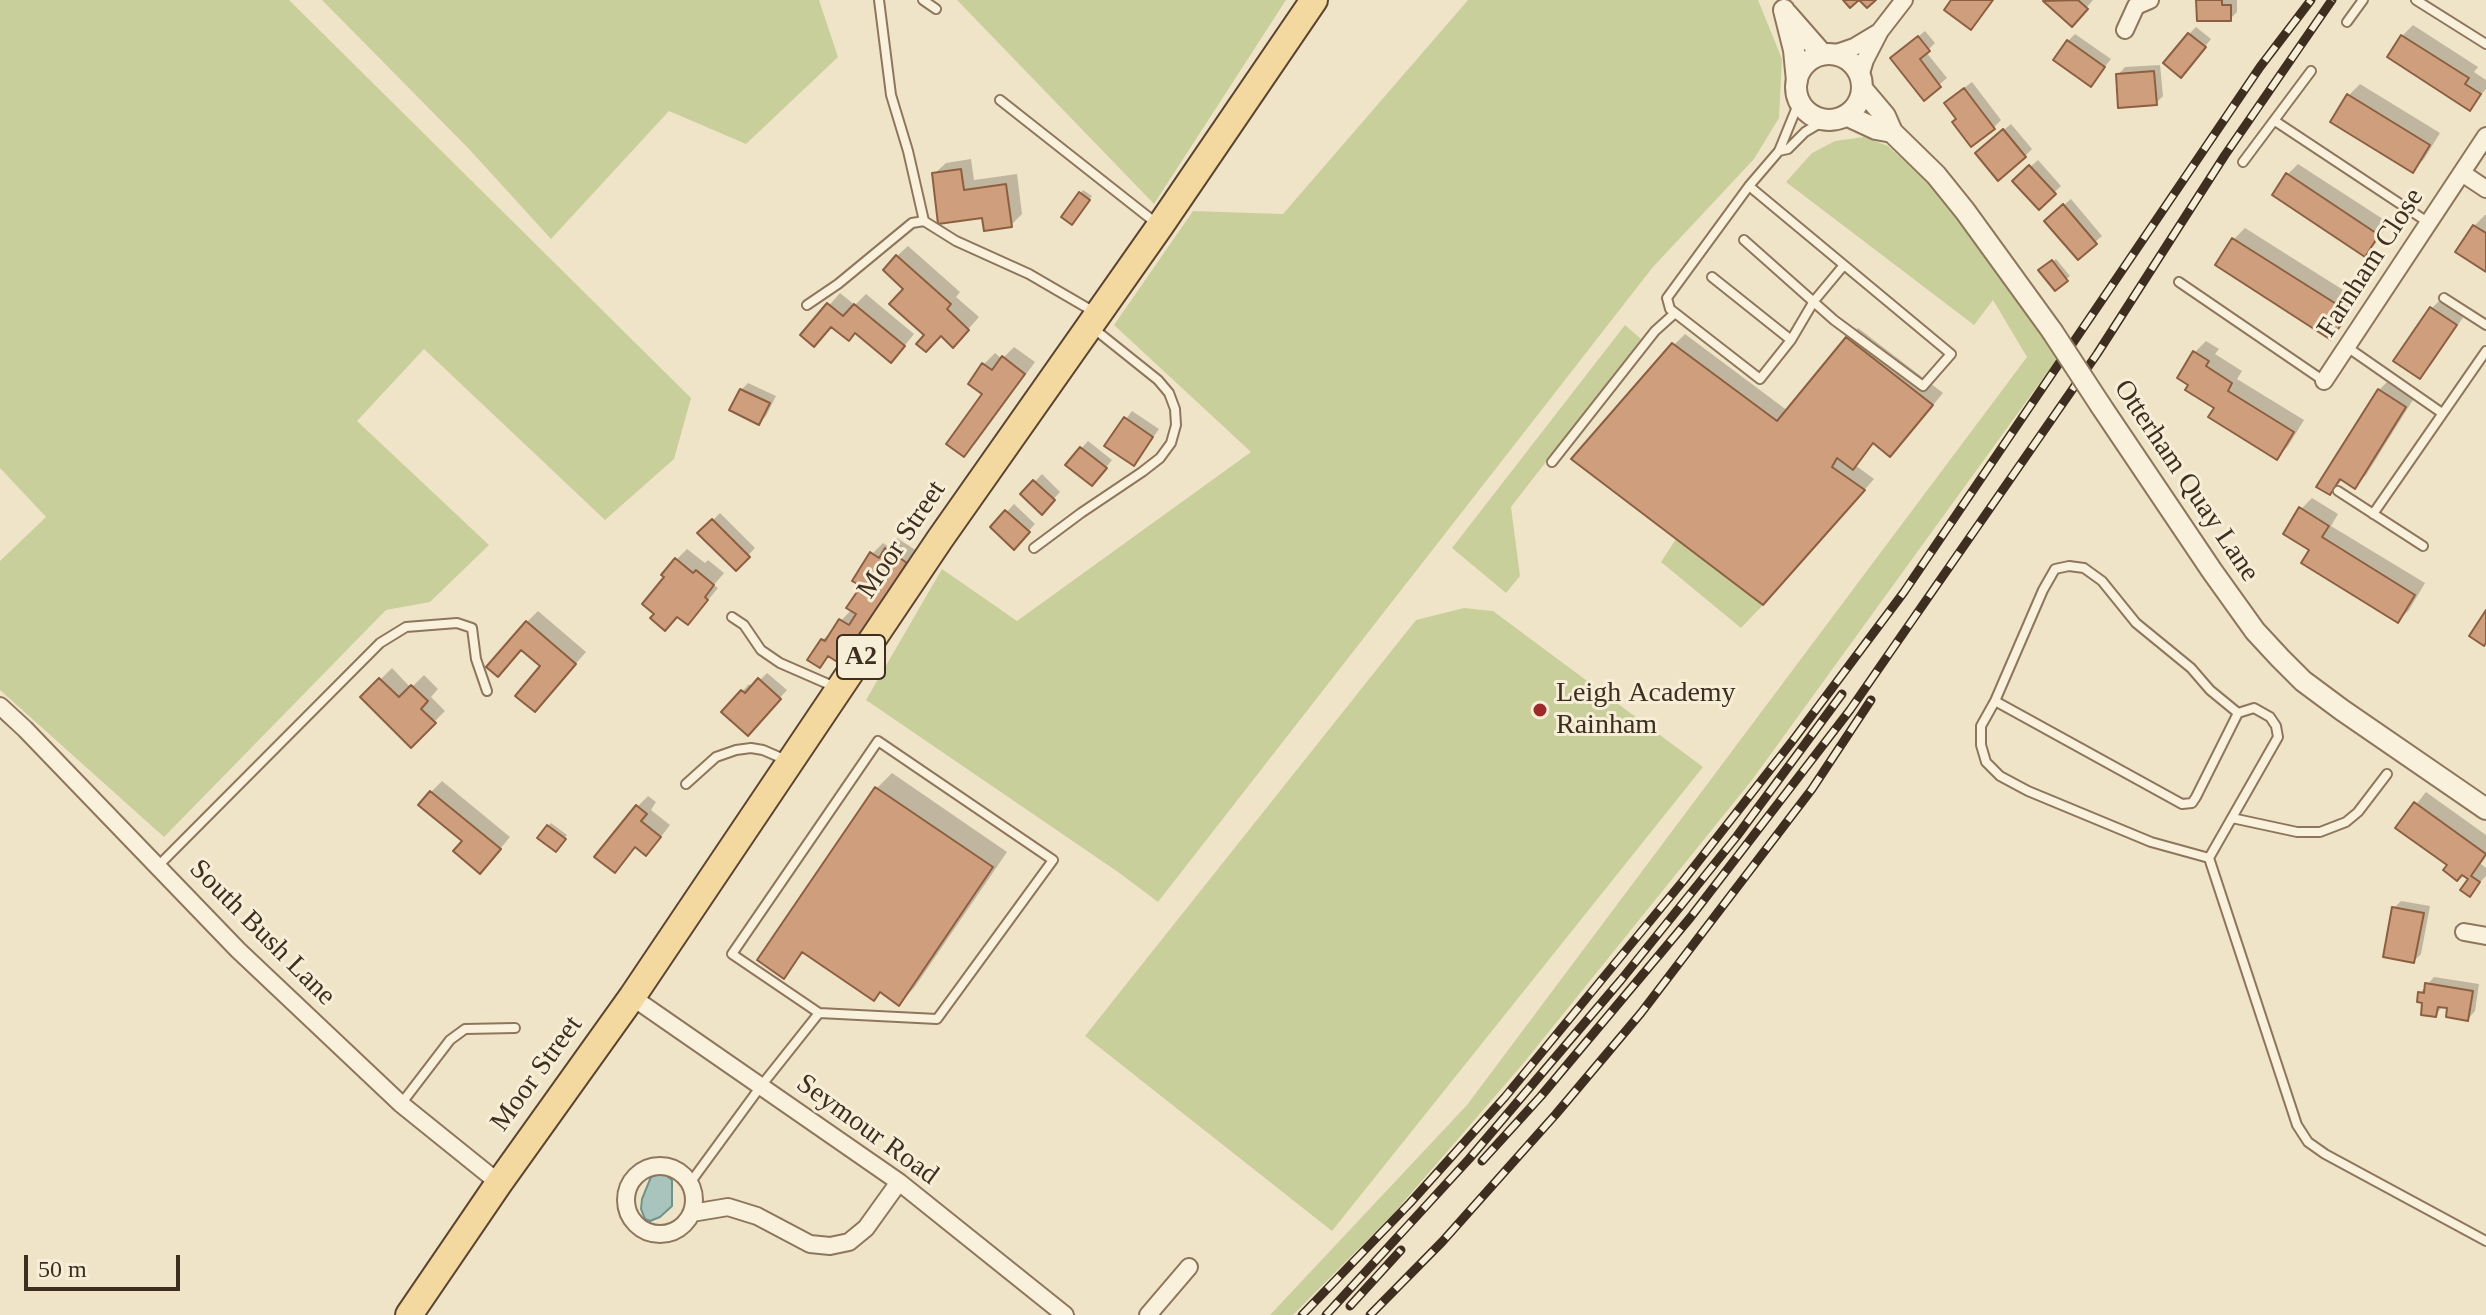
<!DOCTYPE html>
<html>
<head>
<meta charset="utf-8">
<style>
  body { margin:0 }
  #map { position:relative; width:2486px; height:1315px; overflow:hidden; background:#f0e4c8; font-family:"Times New Roman",serif }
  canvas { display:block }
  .scale { position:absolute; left:24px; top:1255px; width:156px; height:36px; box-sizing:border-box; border:4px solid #3d2e20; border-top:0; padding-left:10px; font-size:24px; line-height:28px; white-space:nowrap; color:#3d2e20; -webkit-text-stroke:6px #f7eed8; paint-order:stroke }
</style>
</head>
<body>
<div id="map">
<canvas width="2486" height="1315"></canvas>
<div class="scale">50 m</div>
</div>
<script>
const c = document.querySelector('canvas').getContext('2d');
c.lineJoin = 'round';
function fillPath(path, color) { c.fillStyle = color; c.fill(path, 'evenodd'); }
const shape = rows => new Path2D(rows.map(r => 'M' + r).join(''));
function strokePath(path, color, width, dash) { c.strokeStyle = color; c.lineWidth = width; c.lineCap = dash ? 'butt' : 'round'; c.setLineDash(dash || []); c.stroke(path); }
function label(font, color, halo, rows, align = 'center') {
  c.font = font + ' "Times New Roman",serif'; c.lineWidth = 6; c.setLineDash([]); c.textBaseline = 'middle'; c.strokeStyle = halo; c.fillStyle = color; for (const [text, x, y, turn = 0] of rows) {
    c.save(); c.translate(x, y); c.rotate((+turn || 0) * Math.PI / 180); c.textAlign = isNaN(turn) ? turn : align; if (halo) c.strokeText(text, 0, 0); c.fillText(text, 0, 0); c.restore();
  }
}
fillPath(shape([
  [0,0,289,0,691,398,674,459,605,520,424,349,357,421,489,545,430,602,386,610,164,837,0,690,0,561,46,517,0,468],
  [322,0,819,0,838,57,746,144,669,111,551,239,469,149],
  [957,0,1286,0,1154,204],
  [1468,0,1758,0,1782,59,1779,118,1754,159,1653,267,1158,902,1118,872,866,700,942,569,1017,621,1251,452,1114,325,1193,211,1283,214],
  [1864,137,1888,146,1941,194,2060,355,1752,780,1522,1065,1394,1213,1293,1315,1270,1315,1467,1105,2027,357,1993,300,1974,325,1786,182,1812,153,1835,141],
  [1625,325,1641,339,1511,507,1520,576,1506,593,1452,548],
  [1676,539,1763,605,1741,628,1661,562],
  [1464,608,1493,611,1703,767,1332,1231,1085,1036,1416,620]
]), '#c9cf9b');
const water = shape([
  [663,1173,672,1180,672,1206,660,1217,650,1221,645,1219,641,1209,642,1199,651,1177,663,1173]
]);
fillPath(water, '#a9c4bc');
strokePath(water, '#6f938a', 2);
fillPath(shape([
  [2093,0,2072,25,2045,1,2046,0],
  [2198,0,2237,0,2237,12,2230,19],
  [2413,25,2478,67,2474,72,2486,80,2486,89,2470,108,2402,36],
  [2196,27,2211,39,2188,68,2189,34],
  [1925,31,1935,43,1926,52,1947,78,1924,98,1900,51],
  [2075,34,2111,59,2091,84,2068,41],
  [2160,65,2163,96,2156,103,2118,75,2125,67],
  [1972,82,2001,120,1994,127,1953,96],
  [2360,84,2440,133,2424,159,2413,170,2349,95],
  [2011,124,2032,149,2025,156,1984,146],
  [971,159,974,180,1017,174,1022,214,1011,225,984,216,934,174,946,163],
  [2038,160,2061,186,2039,207,2015,181],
  [2298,164,2389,223,2376,243,2365,254,2287,175],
  [1083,190,1092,196,1075,220,1063,216],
  [2071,199,2102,236,2095,242,2053,214],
  [2485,215,2486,215,2486,270,2474,226],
  [2245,228,2359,300,2342,326,2331,337,2217,265,2234,239],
  [908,246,960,292,956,297,979,317,964,334,926,335,906,289,897,256],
  [2056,259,2070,276,2055,288,2041,271],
  [840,293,855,305,866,294,914,334,902,349,856,331,831,325,803,335],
  [2443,297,2466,313,2431,365,2420,376,2396,360,2432,308],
  [1858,328,1943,393,1901,444,1874,442,1855,465,1874,479,1774,592,1674,345,1685,334,1788,411],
  [2206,341,2219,349,2215,354,2242,371,2237,379,2304,420,2288,446,2277,457,2191,384,2195,352],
  [1014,347,1035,362,975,444,964,455,985,394,984,364,995,353,1002,359],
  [2390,379,2416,395,2366,475,2354,486,2343,479,2330,493,2379,390],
  [748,383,776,396,766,416,759,423,741,390],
  [1132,411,1159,429,1140,456,1107,445],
  [1088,441,1112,460,1099,476,1068,464],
  [1042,474,1060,492,1042,512,1023,494],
  [2312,498,2338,514,2331,526,2425,583,2409,610,2398,621,2312,550,2301,509],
  [1014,504,1035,524,1014,547,993,527],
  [720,513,755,548,736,568,700,533],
  [897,538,917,551,853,652,830,655,819,666,823,640,852,609,863,585,872,554,883,543,889,547],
  [687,549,705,563,708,560,724,573,714,585,718,588,699,611,676,560],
  [538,611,586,652,545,699,543,666,527,622],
  [392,668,411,688,424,675,438,689,431,697,445,711,411,745,363,697],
  [767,673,787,690,755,726,724,712,749,684,753,687],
  [892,773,1007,852,914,988,899,1003,881,991,805,951,784,976,760,960,877,788],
  [442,781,510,837,491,860,465,840,431,792],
  [2426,792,2486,835,2486,857,2481,864,2486,868,2486,876,2469,894,2471,879,2398,827],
  [648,796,656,802,651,810,670,825,657,842,636,846,615,871,637,807],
  [551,823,567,835,558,846,548,826],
  [2401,901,2430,906,2421,954,2414,961,2394,908],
  [2434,977,2479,984,2475,1011,2468,1019,2450,1006,2443,1005,2436,1015,2420,993]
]), '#0003');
const building = shape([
  [1843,0,1859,0,1850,8,1843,0],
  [1859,0,1876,0,1867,8,1859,0],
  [1951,0,1993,0,1971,30,1944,10,1951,0],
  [2078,0,2088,9,2072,27,2043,1,2078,0],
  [2196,0,2222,0,2222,5,2231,5,2231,21,2197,21,2196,0],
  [2188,33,2206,47,2181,78,2163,63,2188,33],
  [2401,35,2469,78,2465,84,2481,94,2470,111,2387,57,2401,35],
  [1918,36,1930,51,1920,59,1941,87,1924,101,1890,58,1918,36],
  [2067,40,2105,67,2091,87,2053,60,2067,40],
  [2154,71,2157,105,2118,108,2116,74,2154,71],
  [1964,88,1995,129,1971,147,1952,122,1956,119,1944,103,1964,88],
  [2347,94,2430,145,2413,173,2330,122,2347,94],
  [2003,129,2026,157,1998,181,1975,153,2003,129],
  [2029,165,2056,194,2039,210,2012,181,2029,165],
  [961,169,964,190,1006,184,1012,227,984,231,982,218,938,224,932,173,961,169],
  [2286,173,2379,235,2365,257,2272,195,2286,173],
  [1079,192,1090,200,1072,225,1061,217,1079,192],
  [2063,204,2097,244,2078,260,2044,221,2063,204],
  [2473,225,2486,233,2486,272,2455,252,2473,225],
  [2232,238,2349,312,2331,340,2215,265,2232,238],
  [896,255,951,304,947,309,969,330,953,348,941,336,926,352,916,344,924,335,889,304,903,289,883,270,896,255],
  [2052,260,2068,281,2055,291,2038,270,2052,260],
  [827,303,843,316,854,304,905,346,891,363,855,333,849,341,831,327,814,347,800,335,827,303],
  [2430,307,2457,325,2420,379,2393,361,2430,307],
  [1846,337,1933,405,1890,457,1873,443,1853,470,1837,458,1832,467,1865,490,1763,605,1571,459,1672,343,1777,421,1846,337],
  [2193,351,2209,361,2206,366,2232,383,2228,391,2294,432,2277,460,2208,417,2214,408,2185,390,2188,385,2177,378,2193,351],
  [1002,356,1025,374,964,457,946,444,982,394,968,384,982,363,992,370,1002,356],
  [740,389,770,403,759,425,729,410,740,389],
  [2378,389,2406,407,2355,489,2340,479,2330,495,2316,487,2378,389],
  [1124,417,1153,437,1134,466,1104,446,1124,417],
  [1080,447,1107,468,1092,486,1065,465,1080,447],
  [1033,480,1055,500,1042,515,1020,494,1033,480],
  [2299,507,2329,526,2322,537,2415,595,2398,623,2301,563,2309,550,2283,534,2299,507],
  [1005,510,1030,532,1014,550,990,527,1005,510],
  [712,519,750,557,736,571,697,533,712,519],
  [885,548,907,563,842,665,828,656,820,668,807,660,821,639,825,641,839,619,849,625,856,614,846,608,861,586,852,581,870,552,879,558,885,548],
  [675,558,693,573,696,570,714,585,705,597,708,600,688,625,677,617,665,631,650,618,654,614,642,604,664,577,661,575,675,558],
  [2486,610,2486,643,2484,646,2469,636,2486,610],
  [526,621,576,664,535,712,515,696,540,666,521,650,498,677,486,667,526,621],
  [379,678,399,697,411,685,428,701,421,709,436,723,411,748,360,697,379,678],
  [758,678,781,699,748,736,721,712,741,690,745,693,758,678],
  [875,787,993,867,899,1006,880,992,874,1001,802,952,784,979,757,960,875,787],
  [430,791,501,849,480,874,453,851,462,841,418,805,430,791],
  [2414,802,2486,854,2471,876,2480,882,2470,897,2460,890,2468,879,2462,875,2457,881,2443,870,2447,865,2395,828,2414,802],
  [636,805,647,814,641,821,661,837,646,856,635,847,615,873,594,857,636,805],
  [547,825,566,839,556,852,537,838,547,825],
  [2392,907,2424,913,2414,963,2383,957,2392,907],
  [2425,983,2473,991,2468,1021,2446,1017,2447,1008,2438,1007,2436,1017,2421,1015,2422,1003,2417,1002,2418,992,2424,993,2425,983]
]);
fillPath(building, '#cf9f7d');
strokePath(building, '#8d5f41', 2);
const service = shape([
  [879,0,891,95,908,151,924,221],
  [923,0,936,9],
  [2416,0,2486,44],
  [2347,22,2363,0],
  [1000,100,1156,223],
  [2275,121,2429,223],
  [1779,151,1788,149,1805,132,1825,120],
  [2243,162,2311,71],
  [1749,186,1844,265,1814,301,1791,340,1760,379,1670,309,1667,298,1749,186,1779,151,1799,102],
  [1744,240,1834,320,1923,386,1951,354,1844,265],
  [1712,277,1791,340],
  [2179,282,2324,381],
  [2444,298,2486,325],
  [807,305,838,284,912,223,924,221,956,241,1029,274,1096,313],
  [2347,347,2442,413],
  [1552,462,1655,331,1675,313],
  [2338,491,2423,546],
  [2373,514,2486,351],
  [1034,548,1081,513,1142,472,1160,458,1171,443,1176,425,1175,409,1169,393,1158,380,1093,328],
  [732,617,744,625,761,650,780,663,835,687],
  [1995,701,2182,804,2192,803,2196,797,2238,713,2254,708,2270,717,2276,726,2278,737,2209,858,2297,1125,2308,1142,2325,1154,2486,1241],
  [686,784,716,757,736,750,751,748,763,750,786,760],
  [2232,818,2297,832,2320,832,2346,822,2358,812,2387,774],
  [2209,858,2151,842,2028,791,2000,776,1986,762,1981,745,1981,726,1995,701,2043,590,2055,569,2069,566,2084,568,2102,581,2136,623,2191,668,2210,690,2238,713],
  [158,866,380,643,406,627,457,623,472,628,476,659,487,691],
  [401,1104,450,1040,465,1029,515,1028],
  [690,1183,761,1086,819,1013,937,1019,1053,860,878,741,732,954,819,1013]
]);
const minor = shape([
  [2125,30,2136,6,2150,0],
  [1831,55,1854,47,1879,32],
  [1861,73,1865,60,1880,31,1904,0],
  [2462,173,2486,189],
  [2324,381,2486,136],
  [0,706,25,729,238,950,401,1104,499,1183],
  [2464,932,2486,936],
  [632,997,899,1182,1065,1315],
  '626 1200a34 34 0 1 1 68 0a34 34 0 1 1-68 0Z',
  [692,1213,728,1207,757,1216,810,1244,830,1246,849,1242,866,1228,899,1182],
  [1148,1315,1189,1267]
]);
const tertiary = shape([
  [1784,10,1794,50,1797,81],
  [1787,14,1822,54],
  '1796 87a33 33 0 1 1 66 0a33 33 0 1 1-66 0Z',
  [1863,90,1885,116,1892,132,1936,175,1965,211,2052,331],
  [1848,116,1876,129,1892,132],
  [2101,406,2212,571,2255,631,2280,658,2303,681,2342,710,2486,809]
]);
const primary = shape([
  [409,1315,499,1183,632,997,940,539,1160,226,1314,0]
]);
strokePath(service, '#8d765c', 12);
strokePath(minor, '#8d765c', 20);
strokePath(tertiary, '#8d765c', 24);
strokePath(primary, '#5b4430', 30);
strokePath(service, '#faf1dc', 8);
strokePath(minor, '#faf1dc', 16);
strokePath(tertiary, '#faf1dc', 20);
strokePath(primary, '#f3d9a0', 26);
const rail = shape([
  [1482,1161,1541,1096,1690,918,1850,710,2097,354,2225,155,2332,0],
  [1350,1306,1401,1250],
  [1302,1315,1410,1203,1505,1097,1683,881,1794,739,1904,592,2260,67,2311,0],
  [1326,1315,1469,1159,1621,980,1737,836,1842,694],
  [1370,1315,1442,1242,1556,1114,1641,1013,1812,789,1871,700]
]);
strokePath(rail, '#3d2e20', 9);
strokePath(rail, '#f7eed8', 6, [18]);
const tertiaryBridge = shape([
  [2052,331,2101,406]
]);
strokePath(tertiaryBridge, '#8d765c', 24, []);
strokePath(tertiaryBridge, '#faf1dc', 20);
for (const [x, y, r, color] of [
  [1540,710,8,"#9e2a2b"]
]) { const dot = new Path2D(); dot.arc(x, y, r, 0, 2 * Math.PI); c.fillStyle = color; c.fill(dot); strokePath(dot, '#f7eed8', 3); }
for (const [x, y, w] of [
  [861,657,48]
]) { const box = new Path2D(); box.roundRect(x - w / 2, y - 22, w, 44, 6); c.fillStyle = '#f7eed8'; c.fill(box); strokePath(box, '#3d2e20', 2); }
label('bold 26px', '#3d2e20', null, [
  ["A2",861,657]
]);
label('28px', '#3d2e20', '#f7eed8', [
  ["Farnham Close",2371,263,-57],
  ["Otterham Quay Lane",2186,481,56],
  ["Moor Street",902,540,-56],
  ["South Bush Lane",262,933,45],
  ["Moor Street",537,1074,-54],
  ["Seymour Road",867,1130,36]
]);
label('28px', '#3d2e20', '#f7eed8', [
  ["Leigh Academy",1556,694],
  ["Rainham",1556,726]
], 'left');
</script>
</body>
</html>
